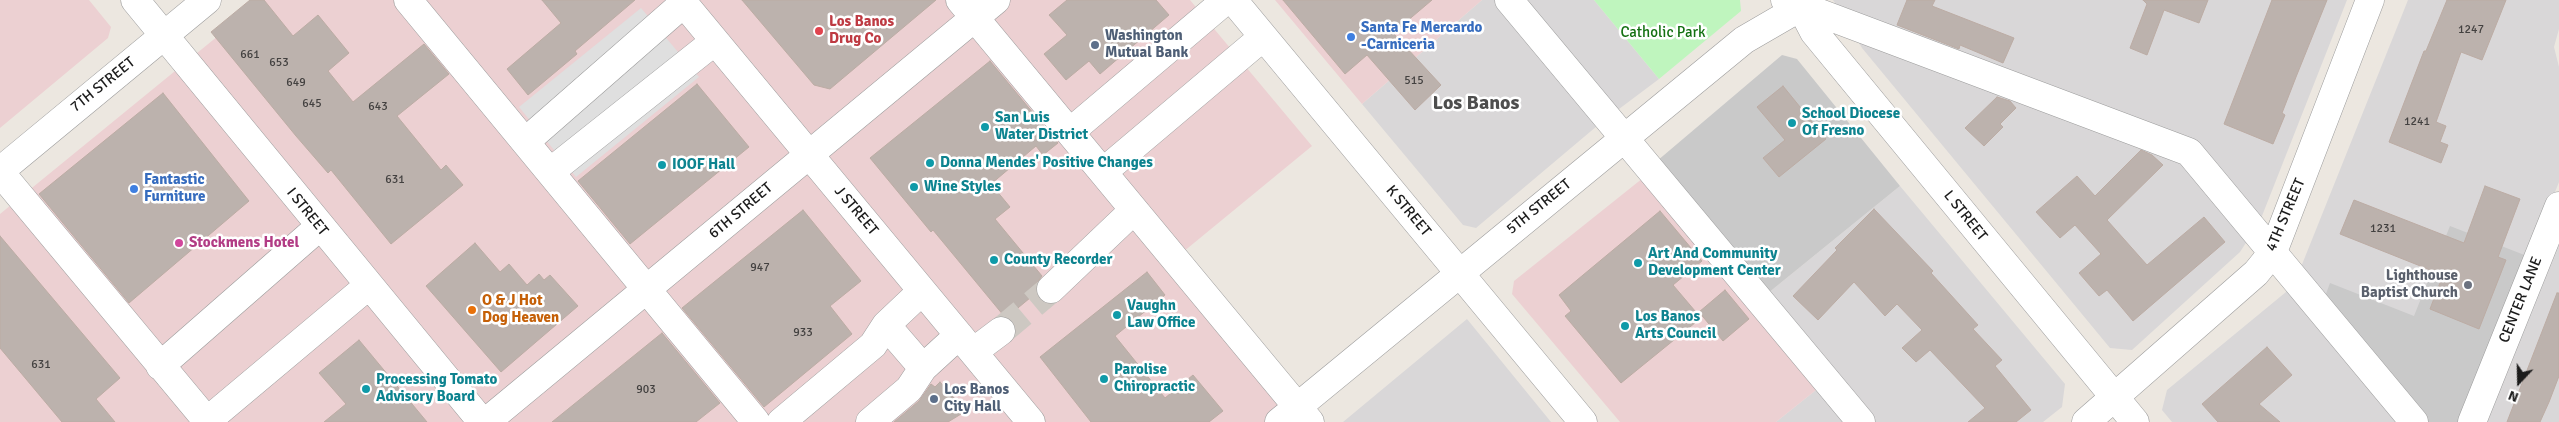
<!DOCTYPE html>
<html>
<head>
<meta charset="utf-8">
<style>
  body { margin:0 }
  #map { position:relative; width:2559px; height:422px; overflow:hidden; background:#ece7e0; font-family:Signika,sans-serif }
  canvas { display:block }
  .north { position:absolute; left:2494px; top:357px; width:50px; height:50px; -webkit-text-stroke:4px #fff; paint-order:stroke; rotate:201deg; font-size:14px; font-weight:700; line-height:20px; text-align:center; color:#1b1b1b }
  .north::after { content:''; display:block; margin:auto; width:18px; height:22px; background:#1b1b1b; clip-path:polygon(50% 0,100% 100%,50% 72%,0 100%) }
</style>
</head>
<body>
<div id="map">
<canvas width="2559" height="422"></canvas>
<div class="north">N</div>
</div>
<script>
const c = document.querySelector('canvas').getContext('2d');
c.lineJoin = 'round';
function fillPath(path, color) { c.fillStyle = color; c.fill(path, 'evenodd'); }
const shape = rows => new Path2D(rows.map(r => 'M' + r).join(''));
function strokePath(path, color, width, dash) { c.strokeStyle = color; c.lineWidth = width; c.lineCap = dash ? 'butt' : 'round'; c.setLineDash(dash || []); c.stroke(path); }
function label(font, color, halo, rows, align = 'center') {
  c.font = font + ' Signika,sans-serif'; c.lineWidth = 5; c.setLineDash([]); c.textBaseline = 'middle'; c.strokeStyle = halo; c.fillStyle = color; for (const [text, x, y, turn = 0] of rows) {
    c.save(); c.translate(x, y); c.rotate((+turn || 0) * Math.PI / 180); c.textAlign = isNaN(turn) ? turn : align; if (halo) c.strokeText(text, 0, 0); c.fillText(text, 0, 0); c.restore();
  }
}
fillPath(shape([
  [1482,0,1495,0,1597,126,1476,228,1463,225,1362,104],
  [1523,0,1594,0,1659,79,1615,112],
  [1833,0,2347,0,2260,221,2240,252,2132,350,2110,348,1862,48],
  [2408,0,2559,0,2559,29,2554,47,2559,67,2559,182,2463,422,2172,422,2162,410,2167,390,2286,292,2301,267],
  [1900,186,2065,384,2062,407,2043,422,1873,422,1767,294],
  [2559,232,2559,422,2483,422],
  [1467,319,1551,422,1343,422],
  [1816,390,1843,422,1776,422]
]), '#d9d7d8');
fillPath(shape([
  [0,0,89,0,111,27,108,38,0,128],
  [262,0,1190,0,1312,146,1166,266,1296,422,0,422,0,214],
  [1275,0,1482,0,1362,104],
  [1643,178,1816,390,1776,422,1620,422,1512,294,1514,281]
]), '#ecd0d2');
fillPath(shape([
  [1782,55,1797,59,1900,186,1767,294,1657,161],
  [2450,226,2527,256,2461,422,2408,422,2317,318,2330,283,2414,316]
]), '#c9c9c9');
fillPath(shape([
  [1594,0,1740,0,1741,11,1659,79]
]), '#bff5be');
fillPath(shape([
  [641,8,699,77,576,177,519,107]
]), '#dfdfdf');
const building = shape([
  [250,0,264,0,293,36,318,15,349,53,328,71,353,102,424,44,449,74,397,116,441,170,446,165,463,185,391,244,331,170,328,173,296,136,211,32,250,0],
  [542,0,635,0,575,51,577,54,528,95,507,69,561,23,542,0],
  [742,0,936,0,830,89,814,85,742,0],
  [1067,0,1156,0,1169,15,1100,74,1089,61,1066,80,1044,54,1067,35,1049,15,1067,0],
  [1283,0,1432,0,1393,33,1441,85,1415,110,1367,55,1345,74,1283,0],
  [1907,0,1935,0,1932,6,2014,38,2003,63,1960,45,1959,49,1897,25,1907,0],
  [2143,0,2208,0,2199,23,2164,10,2147,55,2130,48,2147,4,2143,0],
  [2272,0,2327,0,2296,77,2282,113,2285,115,2273,144,2224,124,2272,0],
  [2447,0,2506,0,2482,60,2461,52,2436,122,2446,126,2440,142,2448,145,2441,163,2389,142,2424,51,2426,51,2447,0],
  [990,61,1058,143,1043,155,1036,146,991,184,1010,207,995,219,1042,276,1036,284,1036,293,1007,317,1004,316,933,230,931,232,870,158,990,61],
  [697,84,749,147,630,244,578,181,697,84],
  [1783,86,1826,139,1779,177,1763,158,1785,140,1757,107,1783,86],
  [163,93,249,201,129,303,39,194,163,93],
  [1997,97,2010,101,2016,108,2000,124,2003,127,1984,146,1965,128,1997,97],
  [2141,150,2152,155,2163,165,2107,220,2147,265,2204,217,2225,242,2133,321,2107,290,2099,296,2079,273,2101,254,2075,225,2060,238,2036,212,2077,176,2095,196,2141,150],
  [2485,186,2520,199,2498,257,2506,260,2479,329,2430,309,2443,275,2340,234,2354,200,2464,243,2485,186],
  [1874,209,1933,271,1931,273,1978,325,1973,329,2002,360,1995,366,2031,410,2016,422,1968,422,1985,408,1930,350,1916,362,1902,348,1922,330,1897,304,1885,316,1854,282,1818,320,1793,296,1837,250,1835,248,1874,209],
  [803,210,861,281,830,306,852,334,764,407,682,308,803,210],
  [1660,211,1702,261,1673,285,1701,318,1621,383,1565,316,1571,311,1559,295,1660,211],
  [0,236,120,378,96,399,115,422,62,422,0,348,0,236],
  [475,243,500,272,509,264,527,285,539,274,544,280,550,275,578,306,501,372,426,286,475,243],
  [1147,272,1165,295,1115,336,1165,398,1193,375,1223,411,1209,422,1091,422,1040,357,1147,272],
  [1725,290,1749,319,1723,341,1699,312,1725,290],
  [2557,293,2559,293,2559,376,2549,402,2540,422,2507,422,2557,293],
  [662,333,720,403,696,422,552,422,662,333],
  [359,340,427,422,324,422,346,404,319,373,359,340],
  [2267,347,2292,375,2259,404,2280,422,2218,422,2202,404,2267,347],
  [940,382,966,411,948,422,894,422,919,401,931,384,935,387,940,382]
]);
fillPath(building, '#bcb2ad');
strokePath(building, '#bcaca4', 1);
strokePath(shape([
  [1001,331,1051,289]
]), '#cdc8c2', 28, [28, 14]);
const minor = shape([
  [135,0,482,422],
  [408,0,756,422],
  [681,0,1031,422],
  [960,0,1310,422],
  [1233,0,1583,422],
  [1509,0,1861,422],
  [1785,0,2189,152,2414,422],
  [1801,7,1814,32,2135,422],
  [1070,132,1226,0],
  [525,142,684,3],
  [0,171,207,0],
  [0,172,208,422],
  [550,172,715,41],
  [1103,172,1263,37],
  [1051,289,1134,210],
  [886,325,923,368],
  [973,352,1001,331],
  [160,366,319,227],
  [207,421,368,286],
  [486,422,996,0],
  [781,422,873,345,886,325,922,291],
  [870,422,909,389,923,368,959,335],
  [1279,422,1744,40,1801,7,1804,0],
  [2086,422,2256,273,2273,252,2370,0],
  [2472,422,2559,206]
]);
strokePath(minor, '#9c9c9c', 29);
strokePath(minor, '#fff', 28);
for (const [x, y, r, color] of [
  [819,31,5,"#e0444e"],
  [1351,37,5,"#3f7fe0"],
  [1095,45,5,"#5c6f8a"],
  [1792,123,5,"#0f9aa8"],
  [985,127,5,"#0f9aa8"],
  [930,163,5,"#0f9aa8"],
  [662,165,5,"#0f9aa8"],
  [914,187,5,"#0f9aa8"],
  [134,189,5,"#3f7fe0"],
  [179,243,5,"#d1479c"],
  [994,260,5,"#0f9aa8"],
  [1638,263,5,"#0f9aa8"],
  [2468,285,5,"#6b7280"],
  [472,310,5,"#e8710a"],
  [1117,315,5,"#0f9aa8"],
  [1625,326,5,"#0f9aa8"],
  [1104,379,5,"#0f9aa8"],
  [366,389,5,"#0f9aa8"],
  [934,399,5,"#5c6f8a"]
]) { const dot = new Path2D(); dot.arc(x, y, r, 0, 2 * Math.PI); c.fillStyle = color; c.fill(dot); strokePath(dot, '#fff', 2); }
label('12px', '#434140', null, [
  ["1247",2471,30],
  ["661",250,55],
  ["653",279,63],
  ["515",1414,81],
  ["649",296,83],
  ["645",312,104],
  ["643",378,107],
  ["1241",2417,122],
  ["631",395,180],
  ["1231",2383,229],
  ["947",760,268],
  ["933",803,333],
  ["631",41,365],
  ["903",646,390]
]);
label('bold 15px', '#be3a42', '#fff', [
  ["Los Banos",829,22],
  ["Drug Co",829,39]
], 'left');
label('bold 15px', '#366cbe', '#fff', [
  ["Santa Fe Mercardo",1361,28],
  ["-Carniceria",1361,45],
  ["Fantastic",144,180],
  ["Furniture",144,197]
], 'left');
label('15px', '#137011', '#fff', [
  ["Catholic Park",1663,33]
]);
label('bold 15px', '#4e5e75', '#fff', [
  ["Washington",1105,36],
  ["Mutual Bank",1105,53],
  ["Los Banos",944,390],
  ["City Hall",944,407]
], 'left');
label('15px', '#1b1b1b', '#fff', [
  ["7TH STREET",103,85,-39],
  ["5TH STREET",1539,207,-39],
  ["6TH STREET",741,211,-40],
  ["J STREET",856,211,50],
  ["K STREET",1408,211,50],
  ["I STREET",307,212,51],
  ["4TH STREET",2286,215,-67],
  ["L STREET",1965,216,51],
  ["CENTER LANE",2521,300,-68]
]);
label('bold 15px', '#0d838f', '#fff', [
  ["School Diocese",1802,114],
  ["Of Fresno",1802,131],
  ["San Luis",995,118],
  ["Water District",995,135],
  ["Donna Mendes' Positive Changes",940,163],
  ["IOOF Hall",672,165],
  ["Wine Styles",924,187],
  ["Art And Community",1648,254],
  ["Development Center",1648,271],
  ["County Recorder",1004,260],
  ["Vaughn",1127,306],
  ["Law Office",1127,323],
  ["Los Banos",1635,317],
  ["Arts Council",1635,334],
  ["Parolise",1114,370],
  ["Chiropractic",1114,387],
  ["Processing Tomato",376,380],
  ["Advisory Board",376,397]
], 'left');
label('bold 15px', '#b23c85', '#fff', [
  ["Stockmens Hotel",189,243]
], 'left');
label('bold 15px', '#5b616d', '#fff', [
  ["Lighthouse",2458,276],
  ["Baptist Church",2458,293]
], 'right');
label('bold 15px', '#c56008', '#fff', [
  ["O & J Hot",482,301],
  ["Dog Heaven",482,318]
], 'left');
label('bold 20px', '#4e4e4e', '#fff', [
  ["Los Banos",1476,104]
]);
</script>
</body>
</html>
